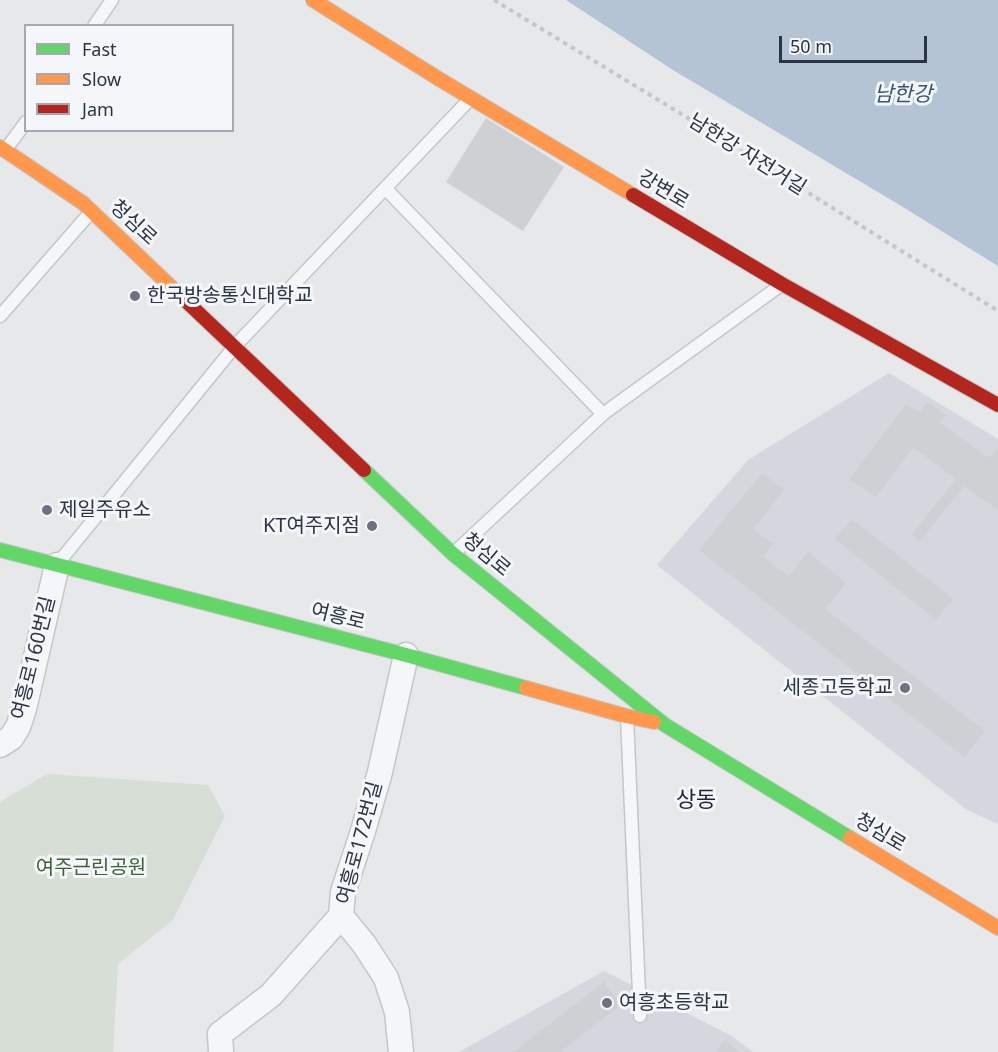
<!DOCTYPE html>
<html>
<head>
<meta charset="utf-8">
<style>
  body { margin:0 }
  #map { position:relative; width:998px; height:1052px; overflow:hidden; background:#e6e8ea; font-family:"Noto Sans",sans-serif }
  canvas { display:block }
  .legend { position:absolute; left:24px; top:24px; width:210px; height:108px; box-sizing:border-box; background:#f4f6f9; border:2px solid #a4a8b1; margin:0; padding:8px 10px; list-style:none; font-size:18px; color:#2b3445 }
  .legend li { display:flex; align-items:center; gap:12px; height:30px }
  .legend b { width:30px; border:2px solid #a4a8b1 }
  .scale { position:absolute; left:779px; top:36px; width:148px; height:27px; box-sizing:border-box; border:3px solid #2b3445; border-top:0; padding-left:8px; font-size:18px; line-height:21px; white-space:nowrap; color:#2b3445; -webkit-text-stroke:4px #f4f6f9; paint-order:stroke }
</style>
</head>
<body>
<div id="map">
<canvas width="998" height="1052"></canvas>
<ul class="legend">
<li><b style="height:8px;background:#63d668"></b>Fast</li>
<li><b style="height:8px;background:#ff974d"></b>Slow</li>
<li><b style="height:8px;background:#b3261e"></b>Jam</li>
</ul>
<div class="scale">50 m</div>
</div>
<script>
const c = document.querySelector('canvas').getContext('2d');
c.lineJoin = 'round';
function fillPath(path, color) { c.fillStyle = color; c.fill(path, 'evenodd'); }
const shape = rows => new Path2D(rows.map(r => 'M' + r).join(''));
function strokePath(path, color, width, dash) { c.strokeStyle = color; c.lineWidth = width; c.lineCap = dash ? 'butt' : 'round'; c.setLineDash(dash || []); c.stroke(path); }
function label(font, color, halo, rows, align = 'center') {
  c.font = font + ' "Noto Sans","Noto Sans KR",sans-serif'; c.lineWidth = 6; c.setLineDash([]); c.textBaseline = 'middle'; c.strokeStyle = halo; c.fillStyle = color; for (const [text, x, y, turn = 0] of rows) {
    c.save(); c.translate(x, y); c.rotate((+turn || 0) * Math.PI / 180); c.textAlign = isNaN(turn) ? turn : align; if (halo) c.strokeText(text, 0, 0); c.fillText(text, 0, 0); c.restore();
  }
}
fillPath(shape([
  [889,373,998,439,998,824,967,810,657,565,748,460],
  [604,971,730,1035,753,1052,459,1052]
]), '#d4d7dd');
fillPath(shape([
  [47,774,208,785,225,816,173,920,118,964,113,1052,0,1052,0,802]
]), '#d6ded6');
fillPath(shape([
  [566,0,998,0,998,266,898,204,673,70]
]), '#b4c4d5');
fillPath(shape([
  [486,118,564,167,523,231,446,182],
  [927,402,946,415,939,422,989,458,996,449,998,450,998,510,964,486,920,541,912,534,956,479,913,447,876,497,849,479,906,404,920,412],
  [762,473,784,490,753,529,773,544,763,557,789,576,808,552,846,583,825,609,985,731,964,757,699,550],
  [852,519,953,599,936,620,835,539],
  [604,982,621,1005,560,1052,513,1052],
  [725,1040,740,1052,715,1052]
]), '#ced0d3');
const lane = shape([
  [94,26,112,0],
  [6,149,26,122],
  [385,188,603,414],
  [0,316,90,213],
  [454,553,603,414,781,285],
  [59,562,235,346,470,99],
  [627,717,640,1016]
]);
const street = shape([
  [0,745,11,738,18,727,24,709,57,565],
  [221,1052,220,1034,271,995,341,916],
  [401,1052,397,1012,386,978,364,944,341,916,343,892,363,831,380,772,406,655]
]);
const fast = shape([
  [364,470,453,554,665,725,850,838],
  [0,550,406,655,526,688]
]);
const slow = shape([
  [313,0,439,79,633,195],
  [0,147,83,203,187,302],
  [526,688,626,716,654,722],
  [850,838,998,928]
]);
const jam = shape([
  [633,195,782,284,998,405],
  [187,302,364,470]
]);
strokePath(lane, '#c4c6c8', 15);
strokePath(street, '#c4c6c8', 27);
strokePath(fast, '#c4c6c8', 16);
strokePath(slow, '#c4c6c8', 16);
strokePath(jam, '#c4c6c8', 16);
strokePath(shape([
  [494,0,688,118,998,311]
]), '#c5c6ca', 4, [4.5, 4.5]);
strokePath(lane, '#f5f6f7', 12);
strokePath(street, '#f5f6f7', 24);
strokePath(fast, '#63d668', 14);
strokePath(slow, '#ff974d', 14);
strokePath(jam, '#b3261e', 14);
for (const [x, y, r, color] of [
  [135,296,6,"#6c737f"],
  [47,510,6,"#6c737f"],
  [372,526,6,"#6c737f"],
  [905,688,6,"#6c737f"],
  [607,1003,6,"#6c737f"]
]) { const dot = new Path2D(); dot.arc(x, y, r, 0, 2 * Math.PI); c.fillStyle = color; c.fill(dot); strokePath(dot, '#f4f6f9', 2); }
label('20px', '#2b3445', '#f4f6f9', [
  ["남한강 자전거길",747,155,32],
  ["강변로",663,190,31],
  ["청심로",133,223,43],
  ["청심로",486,555,40],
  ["여흥로",338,617,14],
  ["여흥로160번길",34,658,-76],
  ["청심로",880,833,31],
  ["여흥로172번길",360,843,-75]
]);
label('20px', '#2b3445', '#f4f6f9', [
  ["한국방송통신대학교",147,296],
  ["제일주유소",59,510],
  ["KT여주지점",360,526,"right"],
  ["세종고등학교",893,688,"right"],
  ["여흥초등학교",619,1003]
], 'left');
label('20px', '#3f6138', '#f4f6f9', [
  ["여주근린공원",91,868]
]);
label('italic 21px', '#34527a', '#f4f6f9', [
  ["남한강",903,95]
]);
label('22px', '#1d2536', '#f4f6f9', [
  ["상동",696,801]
]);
</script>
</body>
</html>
